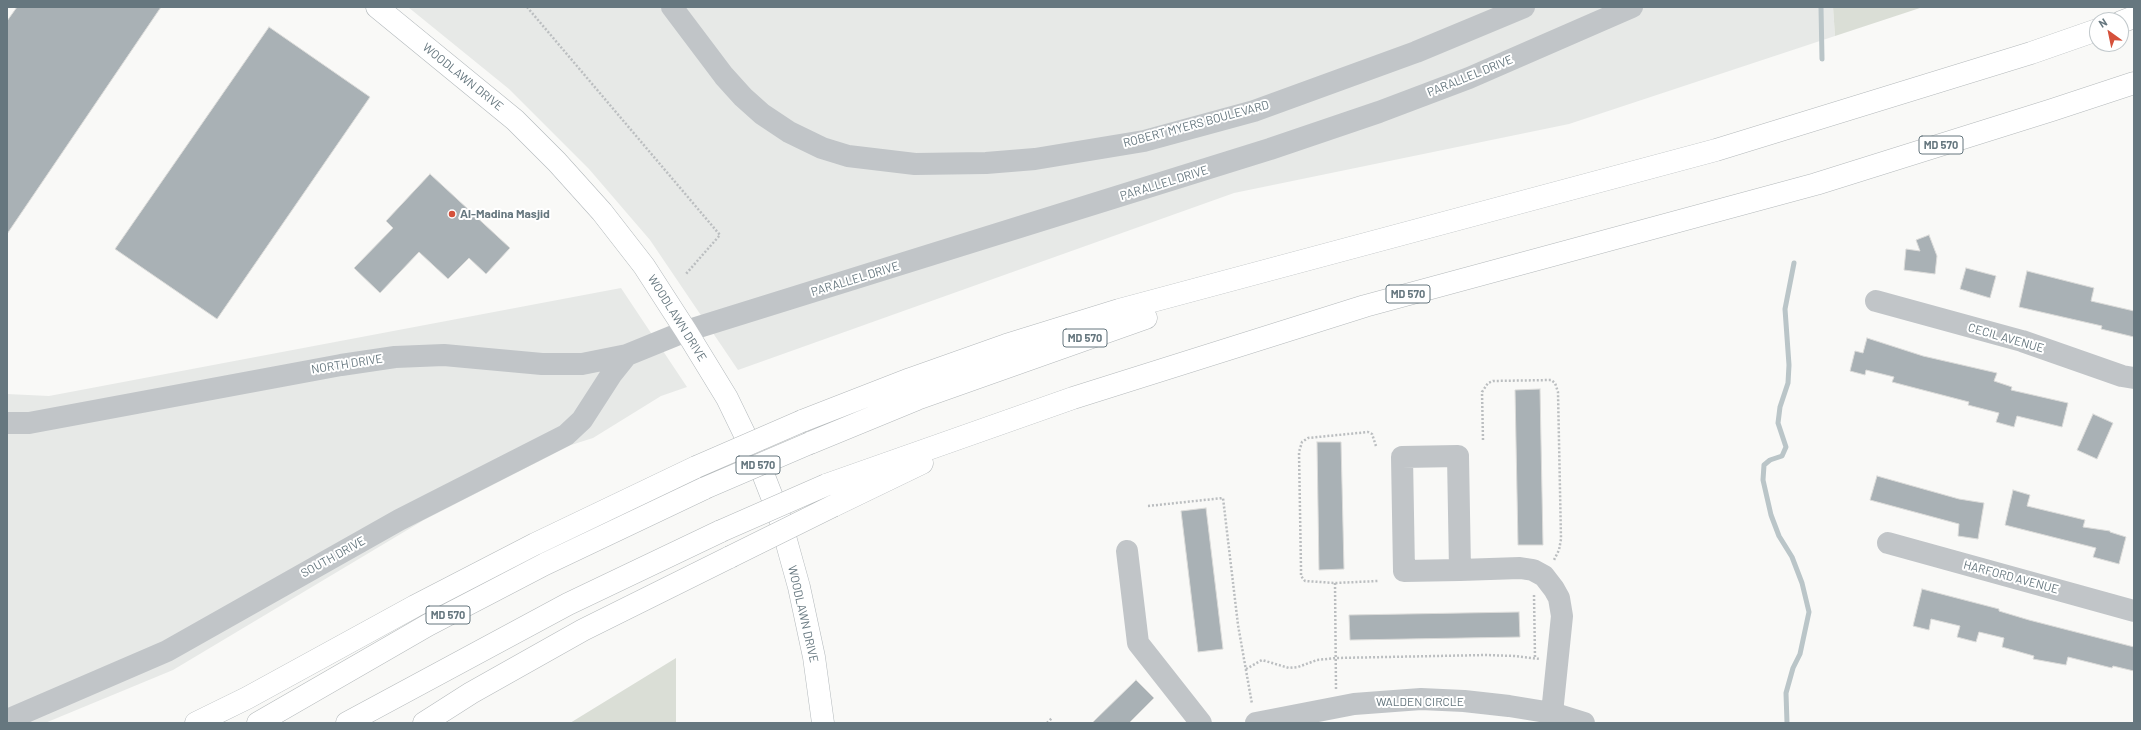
<!DOCTYPE html>
<html>
<head>
<meta charset="utf-8">
<style>
  body { margin:0 }
  #map { position:relative; width:2141px; height:730px; overflow:hidden; background:#f9f9f7; font-family:Barlow,sans-serif }
  canvas { display:block }
  .frame { position:absolute; inset:0; border:8px solid #66777f; pointer-events:none }
  .north { position:absolute; left:2089px; top:12px; width:40px; height:40px; box-sizing:border-box; background:#fff; border:1px solid #c2c9cc; border-radius:50%; rotate:327deg; font-size:11px; font-weight:700; line-height:16px; text-align:center; color:#66777f }
  .north::after { content:''; display:block; margin:auto; width:14px; height:18px; background:#d5513b; clip-path:polygon(50% 0,100% 100%,50% 72%,0 100%) }
</style>
</head>
<body>
<div id="map">
<canvas width="2141" height="730"></canvas>
<div class="frame"></div>
<div class="north">N</div>
</div>
<script>
const c = document.querySelector('canvas').getContext('2d');
c.lineJoin = 'round';
function fillPath(path, color) { c.fillStyle = color; c.fill(path, 'evenodd'); }
const shape = rows => new Path2D(rows.map(r => 'M' + r).join(''));
function strokePath(path, color, width, dash) { c.strokeStyle = color; c.lineWidth = width; c.lineCap = dash ? 'butt' : 'round'; c.setLineDash(dash || []); c.stroke(path); }
function label(font, color, halo, rows, align = 'center') {
  c.font = font + ' Barlow,sans-serif'; c.lineWidth = 4; c.setLineDash([]); c.textBaseline = 'middle'; c.strokeStyle = halo; c.fillStyle = color; for (const [text, x, y, turn = 0] of rows) {
    c.save(); c.translate(x, y); c.rotate((+turn || 0) * Math.PI / 180); c.textAlign = isNaN(turn) ? turn : align; if (halo) c.strokeText(text, 0, 0); c.fillText(text, 0, 0); c.restore();
  }
}
fillPath(shape([
  [408,7,1833,7,1835,36,1569,124,1234,193,738,370,650,240,589,169,509,89],
  [621,288,687,387,661,396,593,438,571,445,424,520,173,670,45,723,7,723,7,394,49,396]
]), '#e7e9e7');
fillPath(shape([
  [1833,7,1923,7,1835,36],
  [676,658,676,723,570,723]
]), '#daded6');
strokePath(shape([
  [1821,7,1822,59],
  [1787,723,1786,693,1793,668,1800,654,1809,612,1802,583,1792,557,1779,536,1771,515,1763,480,1764,465,1770,460,1782,456,1786,447,1778,423,1780,407,1788,383,1789,365,1785,309,1794,263]
]), '#bac5c8', 5);
const building = shape([
  [17,7,161,7,7,234,7,21,17,7],
  [269,27,370,97,217,319,115,249,269,27],
  [430,174,510,248,486,274,469,258,448,279,419,252,380,293,354,268,393,228,386,221,430,174],
  [1929,235,1937,256,1935,274,1904,270,1906,249,1920,251,1916,240,1929,235],
  [1966,268,1996,276,1990,298,1960,289,1966,268],
  [2027,271,2094,288,2091,301,2134,311,2134,337,2101,329,2102,326,2019,307,2027,271],
  [1867,338,1923,356,1997,373,1994,381,2012,387,2011,390,2068,403,2062,427,2017,416,2014,427,1996,422,1999,413,1968,405,1969,402,1892,382,1894,377,1866,370,1865,375,1850,371,1855,351,1863,353,1867,338],
  [1540,389,1543,545,1518,545,1515,390,1540,389],
  [2093,414,2113,423,2097,459,2077,450,2093,414],
  [1317,442,1341,442,1344,569,1319,570,1317,442],
  [1877,476,1959,499,1984,503,1978,539,1958,536,1959,524,1870,500,1877,476],
  [2013,490,2030,495,2027,506,2085,520,2083,527,2110,531,2110,532,2126,537,2119,564,2093,557,2096,548,2005,525,2013,490],
  [1206,508,1223,649,1198,652,1181,511,1206,508],
  [1922,589,1999,609,1999,611,2029,620,2134,647,2134,671,2113,666,2112,668,2068,657,2066,665,2033,659,2034,656,2002,647,2004,638,1979,632,1976,642,1957,637,1960,626,1931,619,1929,630,1913,626,1922,589],
  [1519,612,1520,637,1350,640,1349,615,1519,612],
  [1136,680,1154,698,1129,723,1092,723,1136,680]
]);
fillPath(building, '#a9b1b5');
strokePath(building, '#dbdbd9', 1);
const major = shape([
  [377,7,515,120,557,162,602,212,644,266,686,331,727,398,760,466,779,515,799,587,814,657,823,723]
]);
const highway = shape([
  [2121,22,2134,17],
  [802,421,910,379,1006,345,1119,310,1716,150,2031,53,2097,30],
  [810,443,917,399,1146,318],
  [826,485,1073,398,1365,306,1816,184,2052,110,2134,83],
  [833,506,922,463],
  [196,723,247,698,415,606,535,544,696,467],
  [258,723,428,625,545,564,705,488],
  [347,723,568,604,721,531],
  [424,723,471,693,583,630,730,557]
]);
strokePath(major, '#b2b8bb', 23);
strokePath(highway, '#b4b9bb', 23);
strokePath(shape([
  [527,7,720,235,685,275],
  [1483,440,1482,392,1488,383,1493,381,1551,380,1555,383,1558,392,1561,539,1559,550,1554,560],
  [1376,446,1372,434,1368,432,1308,438,1302,442,1299,452,1301,569,1301,576,1305,581,1335,583,1378,581],
  [1148,506,1223,498,1238,625,1252,704],
  [1335,583,1336,689],
  [1534,595,1535,658],
  [1246,669,1262,660,1289,668,1298,667,1317,660,1336,658,1486,655,1515,656,1540,659],
  [1047,723,1052,718]
]), '#bbbec0', 2.5, [2, 2]);
strokePath(shape([
  [672,7,724,76,743,97,762,114,789,132,822,148,848,156,915,164,986,163,1035,159,1144,141,1254,111,1416,52,1524,7],
  [1876,301,2022,341,2122,376,2134,378],
  [7,423,29,423,341,365,395,357,444,355,542,364,582,364,627,355,686,331,1270,149,1379,112,1469,78,1632,7],
  [1888,543,2134,611],
  [1127,551,1138,643,1201,723],
  [1460,570,1404,571,1402,457,1458,456,1460,570,1520,568,1533,570,1544,576,1554,589,1559,598,1562,616,1552,713],
  [7,720,167,651,399,520,566,435,582,420,611,375,627,355],
  [1256,723,1354,704,1421,699,1464,701,1509,706,1552,713,1584,723]
]), '#c1c5c8', 22);
strokePath(major, '#fff', 22);
strokePath(highway, '#fff', 22);
const highwayBridge = shape([
  [696,467,802,421],
  [705,488,810,443],
  [721,531,826,485],
  [730,557,833,506]
]);
strokePath(highwayBridge, '#b4b9bb', 23, []);
strokePath(highwayBridge, '#fff', 22);
for (const [x, y, r, color] of [
  [452,214,4,"#d5513b"]
]) { const dot = new Path2D(); dot.arc(x, y, r, 0, 2 * Math.PI); c.fillStyle = color; c.fill(dot); strokePath(dot, '#fff', 1.5); }
for (const [x, y, w] of [
  [1941,145,44],
  [1408,294,44],
  [1085,338,44],
  [758,465,44],
  [448,615,44]
]) { const box = new Path2D(); box.roundRect(x - w / 2, y - 9, w, 18, 3); c.fillStyle = '#fff'; c.fill(box); strokePath(box, '#66777f', 1); }
label('bold 11px', '#66777f', null, [
  ["MD 570",1941,145],
  ["MD 570",1408,294],
  ["MD 570",1085,338],
  ["MD 570",758,465],
  ["MD 570",448,615]
]);
label('12px', '#66777f', '#fff', [
  ["PARALLEL DRIVE",1470,76,-22],
  ["WOODLAWN DRIVE",463,77,39],
  ["ROBERT MYERS BOULEVARD",1196,124,-15],
  ["PARALLEL DRIVE",1164,183,-17],
  ["PARALLEL DRIVE",855,279,-17],
  ["WOODLAWN DRIVE",677,318,58],
  ["CECIL AVENUE",2006,338,16],
  ["NORTH DRIVE",347,364,-9],
  ["SOUTH DRIVE",333,557,-29],
  ["HARFORD AVENUE",2011,577,15],
  ["WOODLAWN DRIVE",803,614,77],
  ["WALDEN CIRCLE",1420,702]
]);
label('bold 12px', '#66777f', '#fff', [
  ["Al-Madina Masjid",460,214]
], 'left');
</script>
</body>
</html>
